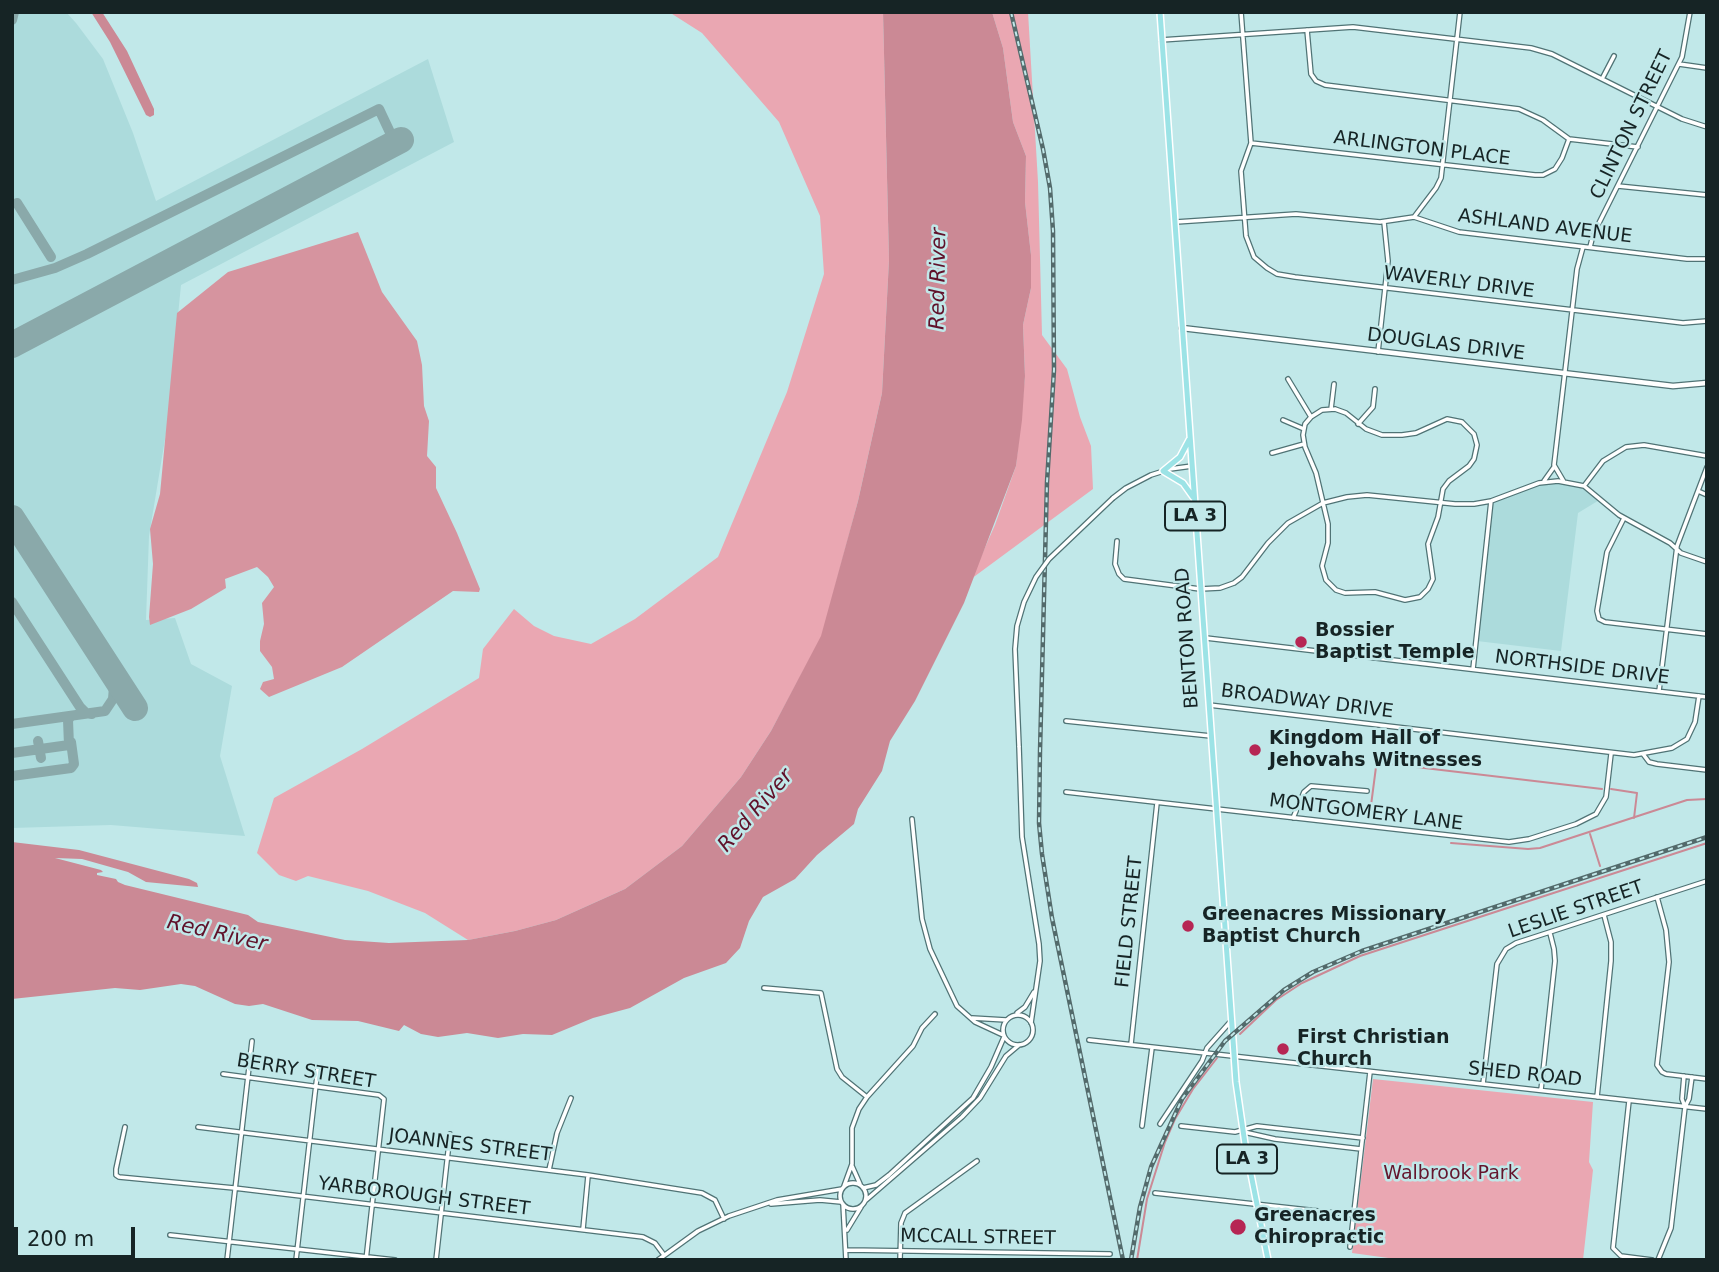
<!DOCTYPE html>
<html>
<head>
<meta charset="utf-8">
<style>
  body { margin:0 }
  #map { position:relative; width:1719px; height:1272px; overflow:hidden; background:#c1e8e9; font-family:"DejaVu Sans",sans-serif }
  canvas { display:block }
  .frame { position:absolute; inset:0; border:14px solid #162425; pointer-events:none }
  .scale { position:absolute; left:14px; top:1227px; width:121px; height:32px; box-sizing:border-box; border:4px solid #162425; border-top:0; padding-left:9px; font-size:21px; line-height:24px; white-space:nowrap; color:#162425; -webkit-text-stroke:5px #c1e8e9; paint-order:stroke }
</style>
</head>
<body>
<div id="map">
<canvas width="1719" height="1272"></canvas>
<div class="frame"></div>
<div class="scale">200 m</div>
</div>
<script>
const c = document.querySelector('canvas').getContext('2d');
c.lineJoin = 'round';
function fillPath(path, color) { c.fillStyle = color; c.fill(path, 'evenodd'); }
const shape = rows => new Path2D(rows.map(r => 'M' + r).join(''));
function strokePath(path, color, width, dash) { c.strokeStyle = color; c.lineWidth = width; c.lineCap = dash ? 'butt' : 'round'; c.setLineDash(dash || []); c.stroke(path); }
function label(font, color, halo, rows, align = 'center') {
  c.font = font + ' "DejaVu Sans",sans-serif'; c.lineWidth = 5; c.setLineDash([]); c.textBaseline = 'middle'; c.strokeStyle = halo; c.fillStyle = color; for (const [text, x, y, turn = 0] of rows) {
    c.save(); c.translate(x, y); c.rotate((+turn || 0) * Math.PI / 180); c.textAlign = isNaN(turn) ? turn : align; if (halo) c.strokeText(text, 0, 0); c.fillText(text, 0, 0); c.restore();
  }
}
fillPath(shape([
  [12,12,66,12,76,23,103,59,133,133,156,201,428,59,454,142,181,285,167,427,149,536,146,620,175,618,191,664,232,686,220,756,245,836,111,825,12,828],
  [1551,482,1579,485,1601,499,1578,513,1561,651,1477,641,1492,510,1491,501,1533,485]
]), '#acdbdc');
fillPath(shape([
  [669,12,883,12,889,260,882,393,858,501,822,636,771,731,741,777,682,846,625,889,556,920,515,931,468,940,425,913,368,891,308,876,296,881,279,875,257,853,274,798,362,749,479,678,483,649,514,609,534,626,554,636,591,644,635,619,718,557,787,392,824,274,820,216,779,122,702,33],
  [992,12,1028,12,1038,182,1042,335,1067,369,1080,417,1091,446,1093,489,971,579,995,525,1016,466,1025,376,1023,325,1031,288,1031,255,1025,202,1026,156,1013,122,1003,48],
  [1373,1079,1593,1102,1589,1162,1593,1170,1583,1260,1403,1260,1352,1253]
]), '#eaa7b2');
fillPath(shape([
  [358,232,382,292,417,341,422,365,424,406,429,421,427,456,436,467,436,488,457,533,480,589,479,592,453,591,342,667,269,697,260,689,263,682,274,679,272,667,260,651,260,641,264,624,262,603,274,587,268,577,257,567,225,579,226,588,191,609,150,625,149,617,153,564,150,529,160,494,177,313,228,272]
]), '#d6949f');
fillPath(shape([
  [91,12,102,12,127,51,154,109,154,115,150,117,146,115,110,42],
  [883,12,992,12,1003,48,1013,122,1026,156,1025,202,1031,255,1031,288,1023,325,1025,376,1022,420,1016,466,964,603,915,701,890,741,882,771,858,809,854,824,817,855,795,879,763,897,749,921,740,948,726,963,684,978,630,1008,593,1018,552,1035,523,1034,498,1038,467,1033,438,1037,421,1034,404,1025,399,1031,358,1021,312,1020,263,1004,249,1006,235,1004,195,986,181,984,140,990,115,988,12,999,12,842,79,850,189,879,197,883,198,887,146,882,128,872,82,859,55,858,101,870,103,872,97,873,97,875,116,879,118,882,125,885,248,915,258,922,345,940,389,943,468,940,515,931,556,920,625,889,682,846,741,777,771,731,821,636,858,501,882,393,889,260]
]), '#cb8995');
strokePath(shape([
  [1611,789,1637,793,1634,818],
  [1370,813,1376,767,1382,763,1602,789],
  [1590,834,1600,866],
  [1451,843,1528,849,1540,848,1687,800,1707,799],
  [1240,1034,1276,1000,1302,983,1360,956,1707,843],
  [1137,1260,1147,1199,1165,1142,1175,1119,1193,1089,1217,1058]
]), '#cb8995', 2);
strokePath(shape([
  [12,20,14,12],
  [17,203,51,257],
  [12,280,55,268,87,254,379,109,395,143],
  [12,523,20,529],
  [12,602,80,707,86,713,92,714],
  [12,724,105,711,113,699,114,687,111,671],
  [38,741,41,758],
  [12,753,69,745,68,720,71,716],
  [12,776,71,768,74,764,71,742]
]), '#8aa9aa', 10);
strokePath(shape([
  [12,345,401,140],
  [12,518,135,708]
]), '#8aa9aa', 26);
const minor = shape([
  [1241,12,1251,143,1241,171,1246,236,1254,257,1267,268,1277,274,1295,277,1683,323,1707,321],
  [1307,30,1311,74,1316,81,1325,85,1519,109,1543,120,1569,139,1638,147],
  [1161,40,1353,27,1531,48,1552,54,1682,119,1707,127],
  [1679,64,1707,68],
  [1602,79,1614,56],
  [1251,143,1535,175,1543,175,1555,169,1562,158,1569,139],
  [1618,186,1707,195],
  [1414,217,1436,188,1441,178,1460,12],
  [1176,222,1296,214,1380,222,1414,217,1459,232,1687,259,1707,259],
  [1590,247,1593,235,1682,57,1690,12],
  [1378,352,1388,261,1384,222],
  [1288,379,1311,417],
  [1331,409,1334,384],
  [1335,409,1346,413,1366,429,1382,435,1402,435,1416,433,1447,419,1462,422,1474,434,1477,445,1474,459,1469,466,1449,481,1443,489,1438,517,1428,544,1433,579,1428,589,1420,597,1405,600,1375,592,1345,593,1336,590,1326,580,1322,566,1328,543,1328,524,1316,473,1305,447,1303,435,1305,424,1311,417,1322,410,1335,409],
  [1283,420,1304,429],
  [1358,424,1373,407,1375,389],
  [1272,453,1304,444],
  [1544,481,1554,467],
  [1564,482,1554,465,1577,269,1583,247],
  [1584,486,1603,461,1626,447,1644,445,1707,456],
  [1698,491,1707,495],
  [1113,498,1126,488,1151,475,1170,469,1192,466],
  [1624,518,1607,552,1597,611,1599,619,1605,622,1707,634],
  [1117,541,1115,564,1119,574,1124,579,1200,589,1220,588,1234,583,1242,577,1268,543,1288,523,1323,503,1347,497,1367,495,1455,504,1474,504,1491,501,1539,483,1558,481,1584,486,1619,515,1670,543,1681,553,1707,562],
  [1206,638,1707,697],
  [1473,669,1491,501],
  [1659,691,1677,546,1707,467],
  [1209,705,1634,755,1672,748,1687,739,1695,722,1699,696],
  [1066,721,1211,736],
  [1019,746,1022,837,1039,944,1040,961,1031,1023],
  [1643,754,1649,762,1657,764,1707,770],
  [1066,792,1509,842,1529,839,1576,824,1596,814,1606,797,1611,754],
  [1293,818,1304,792,1311,786,1367,791],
  [912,819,922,919,930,949,957,1006,975,1022,1003,1035],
  [1657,897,1666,930,1669,962,1657,1065,1662,1072,1666,1074,1707,1079],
  [764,988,821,993,837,1069,842,1077,867,1097],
  [1017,1013,1025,1007,1034,992],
  '1003 1030a15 15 0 1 1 30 0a15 15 0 1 1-30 0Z',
  [972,1018,1006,1020],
  [1089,1040,1707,1109],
  [1131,1044,1157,803],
  [223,1074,379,1095,384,1099,366,1260],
  [1684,1076,1682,1099,1685,1107],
  [1483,1084,1497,964,1506,949,1516,943,1707,881],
  [1541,1090,1555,961,1554,949,1550,933],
  [1597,1097,1611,961,1611,942,1604,915],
  [1629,1101,1613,1248,1621,1256,1652,1260],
  [1160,1124,1202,1061,1207,1048,1231,1021],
  [1142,1126,1152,1048],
  [1181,1126,1235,1132,1257,1126,1363,1138],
  [125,1127,116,1169,116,1175,119,1177,234,1188,643,1237,655,1243,664,1255],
  [198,1127,588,1175,702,1193,715,1200,724,1219],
  [1244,1132,1275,1139,1361,1149],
  [852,1166,860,1184],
  [549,1170,557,1133,571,1098],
  '840 1196a13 13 0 1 1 26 0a13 13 0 1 1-26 0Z',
  [844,1186,852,1164,852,1128,859,1109,867,1097,913,1046,922,1028,935,1014],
  [863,1188,876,1185,889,1175,973,1098,991,1067,1004,1037],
  [1155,1193,1354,1215],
  [865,1201,962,1117,980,1098,1006,1056,1019,1045],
  [771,1204,820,1200,841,1202],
  [843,1204,846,1260],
  [583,1229,588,1176],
  [847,1230,861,1207],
  [170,1235,395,1260],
  [1350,1247,1370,1072],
  [847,1250,1110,1254],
  [227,1260,252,1041],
  [296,1260,318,1067],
  [436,1260,450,1134],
  [658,1260,698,1231,729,1216,777,1200,842,1189],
  [900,1260,901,1223,905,1213,977,1161],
  [1658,1260,1671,1228,1685,1107,1689,1099,1692,1077]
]);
const tertiary = shape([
  [1182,328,1673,386,1707,383]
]);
const primary = shape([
  [1160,12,1236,1082,1245,1144,1268,1260],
  [1189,440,1180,457,1163,471,1183,483,1193,497]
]);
strokePath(minor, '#507375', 6);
strokePath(tertiary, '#507375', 7);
strokePath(primary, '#fff', 8);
strokePath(minor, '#fff', 3.5);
strokePath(tertiary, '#fff', 4.5);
strokePath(primary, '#9ce3e6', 5);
const rail = shape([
  [1011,12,1043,149,1050,188,1053,231,1054,370,1047,482,1040,751,1039,823,1042,854,1052,918,1123,1260],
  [1131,1260,1140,1207,1151,1167,1182,1099,1225,1041,1284,990,1313,972,1362,951,1707,837]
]);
strokePath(rail, '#536a6b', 4.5);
strokePath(rail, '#c1e8e9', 2, [5]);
const minorBridge = shape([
  [1019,746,1015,649,1017,626,1024,602,1036,577,1049,559,1113,498]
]);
strokePath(minorBridge, '#507375', 6, []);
strokePath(minorBridge, '#fff', 3.5);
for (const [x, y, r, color] of [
  [1301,642,7,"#b62654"],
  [1255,750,7,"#b62654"],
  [1188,926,7,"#b62654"],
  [1283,1049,7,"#b62654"],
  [1238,1227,9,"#b62654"]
]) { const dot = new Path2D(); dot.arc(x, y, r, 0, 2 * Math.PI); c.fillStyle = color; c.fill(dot); strokePath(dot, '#c1e8e9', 2.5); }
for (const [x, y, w] of [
  [1195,516,60],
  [1247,1159,60]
]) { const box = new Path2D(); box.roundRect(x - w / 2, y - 14.5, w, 29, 5); c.fillStyle = '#c1e8e9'; c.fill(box); strokePath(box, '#162425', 2); }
label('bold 18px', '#162425', null, [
  ["LA 3",1195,516],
  ["LA 3",1247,1159]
]);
label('19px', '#162425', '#c1e8e9', [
  ["CLINTON STREET",1632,125,-64],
  ["ARLINGTON PLACE",1422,149,7],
  ["ASHLAND AVENUE",1545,227,7],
  ["WAVERLY DRIVE",1459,283,7],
  ["DOUGLAS DRIVE",1446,345,7],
  ["BENTON ROAD",1188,638,-94],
  ["NORTHSIDE DRIVE",1582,668,7],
  ["BROADWAY DRIVE",1307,702,7],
  ["MONTGOMERY LANE",1366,813,7],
  ["LESLIE STREET",1576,910,-19],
  ["FIELD STREET",1130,922,-84],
  ["BERRY STREET",306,1072,9],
  ["SHED ROAD",1525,1075,6],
  ["JOANNES STREET",470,1146,7],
  ["YARBOROUGH STREET",424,1197,7],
  ["MCCALL STREET",978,1238,1]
]);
label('bold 19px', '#162425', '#c1e8e9', [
  ["Bossier",1315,631],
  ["Baptist Temple",1315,653],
  ["Kingdom Hall of",1269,739],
  ["Jehovahs Witnesses",1269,761],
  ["Greenacres Missionary",1202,915],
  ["Baptist Church",1202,937],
  ["First Christian",1297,1038],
  ["Church",1297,1060],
  ["Greenacres",1254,1216],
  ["Chiropractic",1254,1238]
], 'left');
label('19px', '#64162d', '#c1e8e9', [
  ["Walbrook Park",1451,1174]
]);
label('italic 21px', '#60112a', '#c1e8e9', [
  ["Red River",939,279,-89],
  ["Red River",756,811,-49],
  ["Red River",217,934,13]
]);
</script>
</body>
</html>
